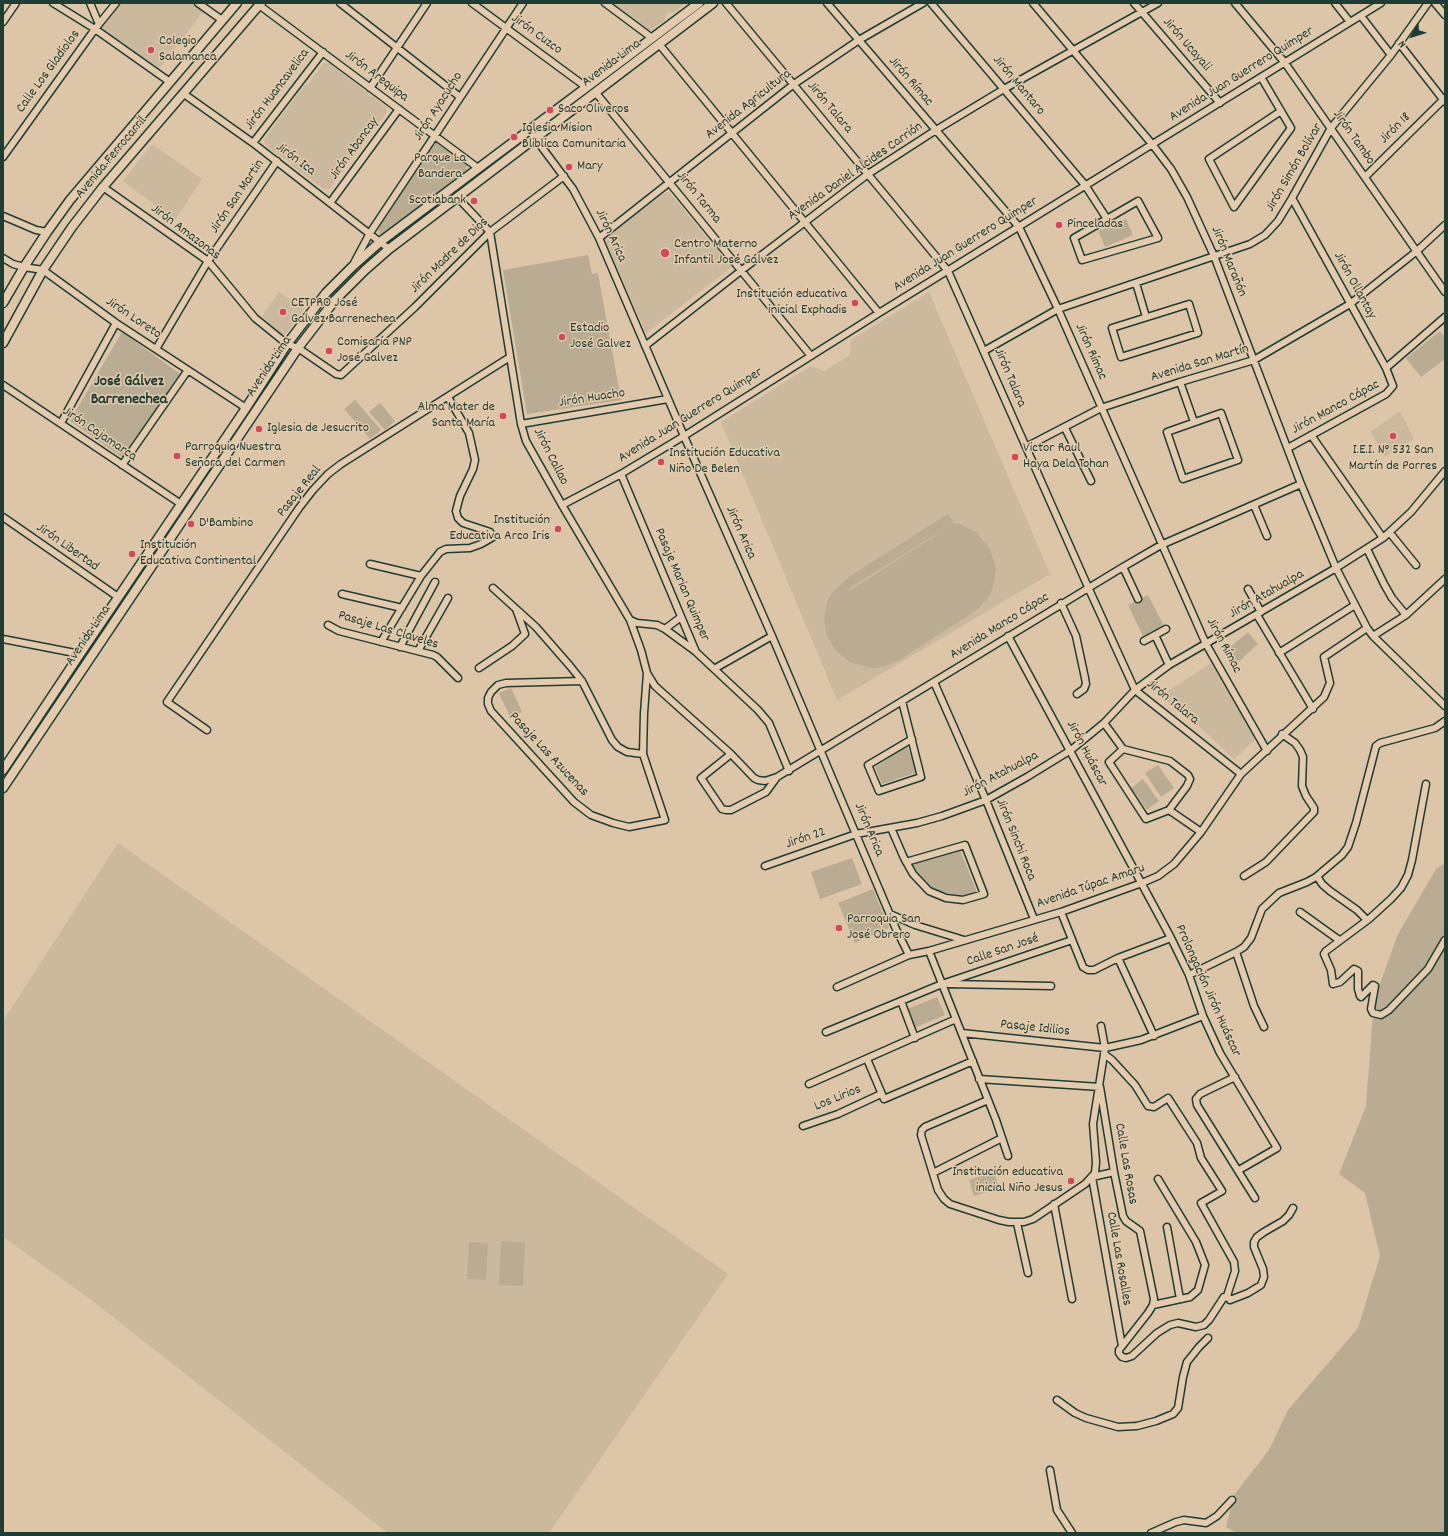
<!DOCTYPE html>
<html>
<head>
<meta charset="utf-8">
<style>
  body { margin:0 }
  #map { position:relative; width:1448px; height:1536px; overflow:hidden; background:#ddc5a8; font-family:Dekko,sans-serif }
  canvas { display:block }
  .frame { position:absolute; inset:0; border:4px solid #1f3d34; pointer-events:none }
  .north { position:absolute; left:1392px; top:16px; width:40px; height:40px; -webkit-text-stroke:3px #e5cbad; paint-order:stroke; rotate:231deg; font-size:11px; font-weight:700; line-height:16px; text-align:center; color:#1f3d34 }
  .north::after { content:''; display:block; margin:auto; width:14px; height:18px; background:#1f3d34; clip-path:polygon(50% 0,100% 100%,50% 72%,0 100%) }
</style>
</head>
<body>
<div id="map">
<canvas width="1448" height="1536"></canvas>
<div class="frame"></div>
<div class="north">N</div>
</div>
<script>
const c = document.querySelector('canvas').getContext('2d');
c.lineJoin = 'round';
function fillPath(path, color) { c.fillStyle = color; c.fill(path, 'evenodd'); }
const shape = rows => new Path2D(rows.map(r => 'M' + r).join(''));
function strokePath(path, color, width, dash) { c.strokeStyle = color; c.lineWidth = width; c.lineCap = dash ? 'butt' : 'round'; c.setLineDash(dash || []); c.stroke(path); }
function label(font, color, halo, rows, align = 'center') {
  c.font = font + ' Dekko,sans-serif'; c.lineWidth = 3; c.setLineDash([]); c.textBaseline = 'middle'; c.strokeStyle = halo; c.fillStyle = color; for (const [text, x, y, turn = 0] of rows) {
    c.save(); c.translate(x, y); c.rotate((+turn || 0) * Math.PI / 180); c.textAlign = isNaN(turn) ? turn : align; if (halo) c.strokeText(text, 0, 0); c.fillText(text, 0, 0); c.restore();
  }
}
fillPath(shape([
  [121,3,192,3,203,12,157,71,101,29],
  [609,3,686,3,673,13,670,12,665,16,665,20,649,31,647,31],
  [324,63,329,63,386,107,387,112,329,189,324,189,291,165,291,163,286,159,284,159,265,145,264,139,305,85,308,84],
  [152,144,202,179,175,220,123,181],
  [668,191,732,267,646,333,604,238],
  [279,292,304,309,286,334,281,335,262,316],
  [929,292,1050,574,837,700,721,422,811,366,824,371,850,355,851,340],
  [1399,412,1401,413,1414,439,1385,457,1371,433,1371,431],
  [1211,663,1257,738,1234,759,1202,729,1160,696],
  [118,843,728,1274,549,1533,388,1533,90,1299,3,1237,3,1021]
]), '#cbb99d');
fillPath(shape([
  [436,142,439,143,467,165,466,170,384,234,379,234,378,229],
  [1126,219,1133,235,1105,247,1098,231],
  [588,255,592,274,598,273,621,400,527,414,503,270],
  [1440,331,1445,338,1445,359,1421,377,1406,358],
  [122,332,183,376,123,458,70,421],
  [355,400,381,430,370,439,344,409],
  [380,403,395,421,385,430,369,412],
  [948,514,953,521,951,523,960,524,977,533,990,549,996,568,993,588,989,596,978,609,971,614,898,661,885,666,875,668,867,667,850,662,836,651,827,636,824,619,828,600,832,593,850,576],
  [938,534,849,591,848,591,853,586,933,536],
  [1148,595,1164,626,1143,636,1128,605],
  [1248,632,1258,644,1236,664,1226,651],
  [511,688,522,712,510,717,499,693],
  [907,745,918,772,882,784,875,767],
  [1158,765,1174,788,1161,797,1145,773],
  [1143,779,1159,801,1147,810,1131,788],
  [960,850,977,892,963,896,942,892,929,887,915,872,911,862],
  [852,858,862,884,820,899,811,872],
  [1445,863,1445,1533,1237,1533,1226,1527,1234,1495,1269,1450,1288,1410,1358,1328,1380,1256,1365,1193,1339,1174,1366,1106,1374,1000,1398,934,1436,869],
  [873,889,889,928,855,943,838,903],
  [937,997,945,1015,914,1028,907,1009],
  [994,1172,999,1188,974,1196,969,1180],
  [501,1241,525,1242,523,1286,499,1285],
  [469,1242,488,1243,486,1280,467,1279]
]), '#baac93');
const street = shape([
  [53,3,95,29,170,82],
  [90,3,99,24],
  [198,3,222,20],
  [340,3,460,97],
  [472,3,586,87],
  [605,3,652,38],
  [726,3,948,271,1088,587,1135,690,1241,774],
  [827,3,1019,227,1058,309,1206,644,1267,751],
  [931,3,1085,185,1107,219],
  [1033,3,1152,144,1171,169,1187,197,1214,256,1301,484,1336,568,1367,628,1373,636,1445,706],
  [1134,3,1220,103],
  [1235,3,1285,63,1445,292],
  [1335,3,1350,22],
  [1435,3,1445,15],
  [259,5,478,168],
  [1361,16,1391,55],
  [3,22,16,3],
  [1399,43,1445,102],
  [659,44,879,313],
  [1261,77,1291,128,1234,207,1209,159,1281,111],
  [370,88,427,3],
  [596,93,811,356],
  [184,94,253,143,389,249],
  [529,130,573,189,599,238,684,436,772,636,896,929,909,955],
  [253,143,323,52],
  [3,157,95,29,116,3],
  [1365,177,1445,98],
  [103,187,208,261,255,318,287,344,298,348,336,374,341,375,415,307,490,232,564,176],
  [457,197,490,232,521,424,526,441,562,505,630,620,641,650,647,673,655,686,731,754,754,778,758,780,765,781,777,777],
  [1138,201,1158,238,1082,260,1074,238,1138,201],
  [330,203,399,109],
  [3,216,36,230,47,232],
  [599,238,794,84,859,40,923,3],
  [3,258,13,264,24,267,43,270,116,323,246,408],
  [354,263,370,233,523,3],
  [1136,283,1146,317],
  [1189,304,1198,333,1121,357,1112,328,1189,304],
  [645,346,742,270,868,174,936,130,1004,89,1158,3],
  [156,349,208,261,277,161],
  [984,351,1058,309,1250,244,1265,235,1278,221,1292,198,1331,128,1391,55,1428,3],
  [1386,368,1445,317],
  [1180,382,1194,422],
  [3,385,181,504],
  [1221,413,1238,460,1183,479,1167,432,1221,413],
  [61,423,116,323],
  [521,424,668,399],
  [1065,428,1091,481],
  [1311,435,1383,538],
  [1026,447,1101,408,1180,382,1254,360,1350,304,1417,251,1445,225],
  [1288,448,1386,394,1393,386,1386,368,1292,198],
  [122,465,188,370],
  [621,474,696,652,758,710,769,723,789,771],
  [562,505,621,474,684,436,879,313,1381,3],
  [1254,505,1267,536],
  [3,517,118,597],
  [1390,533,1416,565],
  [1367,549,1384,584,1392,598,1406,615],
  [370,564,421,576],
  [1123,567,1138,599],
  [493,588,536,627,570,666,582,681,612,740,618,747,627,752,643,754],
  [1248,589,1261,612],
  [342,594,402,608],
  [1061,603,1076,636,1085,678,1086,684,1084,689,1077,694],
  [1257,615,1313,709],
  [630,620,637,623,657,625,665,629,695,651],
  [328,625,339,631,433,655,437,657,458,678],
  [665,629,681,617],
  [1155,635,1169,665],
  [1008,636,1171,938,1189,975,1203,1016,1220,1053,1277,1148,1239,1170],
  [1373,636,1406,615,1445,579],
  [3,639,80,654],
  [1144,641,1166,629],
  [381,642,421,576,440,552,446,549,470,548,481,544,493,537,490,532,463,523,458,518,456,511,460,496,473,469,475,460,469,433,448,397],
  [400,647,435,582],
  [418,651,448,598],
  [1279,653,1355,605],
  [479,668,512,646,525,634,516,609],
  [714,669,772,636],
  [582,681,506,683,498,685,491,692,488,698,488,704,491,711,574,802,591,815,613,823,629,827,665,820,643,754,644,713,647,673],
  [934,682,986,800,1034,919],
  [902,701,921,777,879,791,868,765,912,739],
  [1104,723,1123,749,1170,761,1188,775,1190,779,1187,786,1169,810,1146,819,1109,762,1123,749],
  [207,730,167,702,299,508,313,490,328,474,341,464,510,357],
  [731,754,701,778,722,809,726,810,731,810,766,792,777,777,1123,567,1161,545,1301,484],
  [1426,784,1412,860,1408,875,1401,888,1391,899,1369,919,1326,951,1324,954,1331,970,1333,984,1340,982,1354,969,1358,971,1358,989,1360,996,1361,997,1373,985,1375,986,1371,1009,1373,1013,1381,1015,1389,1010,1428,969,1445,940],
  [1169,810,1201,832],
  [891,828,904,858,913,874,929,891,946,898,963,900,984,894,965,845,906,862],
  [765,866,856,834,917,823,942,816,986,800,1027,777,1071,750,1104,723,1135,690,1169,665,1336,568,1383,538,1411,512,1445,471],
  [1244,876,1266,862,1314,812,1314,808,1306,796,1302,786,1303,757,1300,750,1295,743,1282,734],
  [1317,876,1322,884,1330,891,1357,910,1367,920],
  [1061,912,1083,967,1088,970,1094,970,1118,958,1171,938],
  [1300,912,1339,940],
  [890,914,915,925,964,940],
  [929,951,996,1120,1008,1156],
  [1236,952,1254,1006,1264,1027],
  [1118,958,1154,1036],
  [1189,975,1236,952,1244,947,1251,938,1262,909,1279,893,1307,882,1316,877,1342,855,1348,847,1356,823,1376,746,1380,743,1435,728,1445,721],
  [948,984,1051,986],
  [837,987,909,955,929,951,1061,912,1142,883,1158,876,1174,864,1185,851,1201,832,1241,774,1324,697,1330,683,1324,657,1367,628],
  [901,1001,915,1038],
  [826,1032,942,984,1072,940],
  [962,1033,1105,1048,1141,1040,1203,1016],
  [1104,1054,1112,1060,1135,1085,1148,1106,1154,1107,1168,1098,1197,1143,1201,1158,1222,1191,1201,1203,1234,1262,1235,1271,1227,1296],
  [867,1059,884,1099,973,1061],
  [1235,1077,1200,1094,1196,1099,1197,1105,1255,1198],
  [979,1079,1100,1087,1114,1172,1123,1216,1126,1221,1140,1231,1154,1299,1153,1305,1148,1313,1119,1350,1119,1353,1122,1357,1126,1358,1132,1356,1157,1333,1170,1325,1178,1323,1196,1327,1204,1325,1209,1320,1224,1297,1229,1298,1230,1300,1248,1293,1261,1285,1264,1277,1263,1269,1254,1247,1254,1242,1257,1237,1264,1232,1283,1221,1289,1215,1293,1208],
  [809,1084,956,1019],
  [988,1100,925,1127,922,1130,921,1135,938,1190,944,1199,950,1204,999,1220,1009,1222,1024,1222,1033,1219,1085,1184,1095,1173,1096,1162,1093,1124,1105,1048,1101,1026],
  [803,1126,838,1114,881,1094],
  [1114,1172,1092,1177,1122,1346],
  [933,1173,1002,1138],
  [1054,1204,1072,1299],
  [1017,1223,1028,1273],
  [1167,1227,1180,1299],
  [1153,1305,1190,1297,1198,1290,1205,1265,1196,1242,1158,1179],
  [1057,1400,1075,1413,1086,1418,1118,1427,1137,1426,1156,1421,1173,1414,1178,1408,1183,1377,1187,1362,1199,1347,1208,1338],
  [1050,1470,1057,1510,1072,1533],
  [1151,1533,1176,1522,1184,1520,1206,1523,1217,1516,1232,1500]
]);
const secondary = shape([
  [3,303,24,267,47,232,70,200,237,3],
  [3,343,43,270,72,227,103,187,261,3],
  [3,770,80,654,246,408,287,344,326,293,353,266,380,242,699,3],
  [3,788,298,348,335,300,365,270,389,249,713,3]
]);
strokePath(street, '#1f3d34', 9);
strokePath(secondary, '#1f3d34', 11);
strokePath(street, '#e5cbad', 6);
strokePath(secondary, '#e5cbad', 8);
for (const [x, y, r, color] of [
  [151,50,4,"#d1495b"],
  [550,110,4,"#d1495b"],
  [514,137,4,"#d1495b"],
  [569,167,4,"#d1495b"],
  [474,201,4,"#d1495b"],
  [1059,225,4,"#d1495b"],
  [665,253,5,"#d1495b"],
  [855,303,4,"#d1495b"],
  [283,312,4,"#d1495b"],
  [562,337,4,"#d1495b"],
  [329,351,4,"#d1495b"],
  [503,416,4,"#d1495b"],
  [259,429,4,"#d1495b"],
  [1393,436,4,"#d1495b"],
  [177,456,4,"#d1495b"],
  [1015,457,4,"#d1495b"],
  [661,462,4,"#d1495b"],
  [191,524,4,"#d1495b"],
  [558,529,4,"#d1495b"],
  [132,554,4,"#d1495b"],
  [839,928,4,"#d1495b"],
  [1071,1181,4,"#d1495b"]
]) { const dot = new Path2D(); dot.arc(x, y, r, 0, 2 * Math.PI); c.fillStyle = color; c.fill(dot); strokePath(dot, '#e5cbad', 1.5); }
label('14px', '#1f3d34', '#e5cbad', [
  ["Jirón Cuzco",536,35,36],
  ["Jirón Ucayali",1186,45,49],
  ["Avenida Lima",612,64,-37],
  ["Calle Los Gladiolos",49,72,-54],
  ["Avenida Juan Guerrero Quimper",1242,75,-32],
  ["Jirón Arequipa",376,77,37],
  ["Jirón Rímac",910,82,49],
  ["Jirón Mantaro",1018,86,50],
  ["Jirón Huancavelica",278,90,-53],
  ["Avenida Agricultura",749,105,-38],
  ["Jirón Ayacucho",439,107,-57],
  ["Jirón Talara",829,108,50],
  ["Jirón 18",1396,129,-45],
  ["Jirón Tambo",1353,138,55],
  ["Jirón Abancay",355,149,-54],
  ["Avenida Ferrocarril",112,158,-50],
  ["Jirón Ica",295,160,37],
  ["Jirón Simón Bolívar",1295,168,-60],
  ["Avenida Daniel Alcides Carrión",856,172,-35],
  ["Jirón San Martin",238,197,-56],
  ["Jirón Tarma",698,198,51],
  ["Jirón Amazonas",185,233,37],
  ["Jirón Arica",610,236,65],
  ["Avenida Juan Guerrero Quimper",966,245,-32],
  ["Jirón Madre de Dios",450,256,-44],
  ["Jirón Marañón",1228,262,68],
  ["Jirón Ollantay",1354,286,61],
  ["Jirón Loreto",133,319,34],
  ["Jirón Rímac",1090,352,66],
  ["Avenida San Martín",1200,364,-17],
  ["Avenida Lima",270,367,-56],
  ["Jirón Talara",1009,378,67],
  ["Jirón Huacho",592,399,-9],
  ["Jirón Manco Cápac",1336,408,-29],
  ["Avenida Juan Guerrero Quimper",691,416,-32],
  ["Jirón Cajamarca",99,435,34],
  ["Jirón Callao",550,457,63],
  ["Pasaje Real",300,492,-51],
  ["Jirón Arica",740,533,66],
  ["Jirón Libertad",67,548,35],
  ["Pasaje Marian Quimper",681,585,67],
  ["Jirón Atahualpa",1267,595,-30],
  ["Avenida Manco Cápac",1000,627,-32],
  ["Pasaje Las Claveles",388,631,17],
  ["Avenida Lima",89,636,-56],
  ["Jirón Rímac",1223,646,62],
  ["Jirón Talara",1172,703,39],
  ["Jirón Huáscar",1086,754,62],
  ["Pasaje Las Azucenas",548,755,47],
  ["Jirón Atahualpa",1001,775,-28],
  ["Jirón Arica",868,830,67],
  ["Jirón 22",806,839,-19],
  ["Jirón Sinchi Roca",1015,840,68],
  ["Avenida Túpac Amaru",1091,887,-19],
  ["Calle San José",1003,951,-19],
  ["Prolongación Jirón Huáscar",1207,991,66],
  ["Pasaje Idilios",1035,1029,6],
  ["Los Lirios",838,1099,-22],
  ["Calle Las Rosas",1125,1164,80],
  ["Calle Las Rosalles",1118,1259,80]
]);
label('14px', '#1f3d34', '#e5cbad', [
  ["Colegio",159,42],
  ["Salamanca",159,58],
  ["Saco Oliveros",558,110],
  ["Iglesia Mision",522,129],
  ["Bliblica Comunitaria",522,145],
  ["Mary",577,167],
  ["Scotiabank",466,201,"right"],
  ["Pinceladas",1067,225],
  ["Centro Materno",674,245],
  ["Infantil José Gálvez",674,261],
  ["Institución educativa",847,295,"right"],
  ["inicial Exphadis",847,311,"right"],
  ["CETPRO José",291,304],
  ["Galvez Barrenechea",291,320],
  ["Estadio",570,329],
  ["José Galvez",570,345],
  ["Comisaría PNP",337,343],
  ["José Galvez",337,359],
  ["Alma Mater de",495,408,"right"],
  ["Santa María",495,424,"right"],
  ["Iglesia de Jesucrito",267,429],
  ["Parroquia Nuestra",185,448],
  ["Señora del Carmen",185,464],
  ["Victor Raul",1023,449],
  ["Haya Dela Tohan",1023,465],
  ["I.E.I. N° 532 San",1393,451,"center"],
  ["Martín de Porres",1393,467,"center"],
  ["Institución Educativa",669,454],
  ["Niño De Belen",669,470],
  ["Institución",550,521,"right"],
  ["Educativa Arco Iris",550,537,"right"],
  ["D'Bambino",199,524],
  ["Institución",140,546],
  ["Educativa Continental",140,562],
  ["Parroquia San",847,920],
  ["José Obrero",847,936],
  ["Institución educativa",1063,1173,"right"],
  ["inicial Niño Jesus",1063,1189,"right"]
], 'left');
label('14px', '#274339', '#e5cbad', [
  ["Parque La",440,159],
  ["Bandera",440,175]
]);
label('bold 16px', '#1f3d34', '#e5cbad', [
  ["José Gálvez",129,383],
  ["Barrenechea",129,401]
]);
</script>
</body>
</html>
